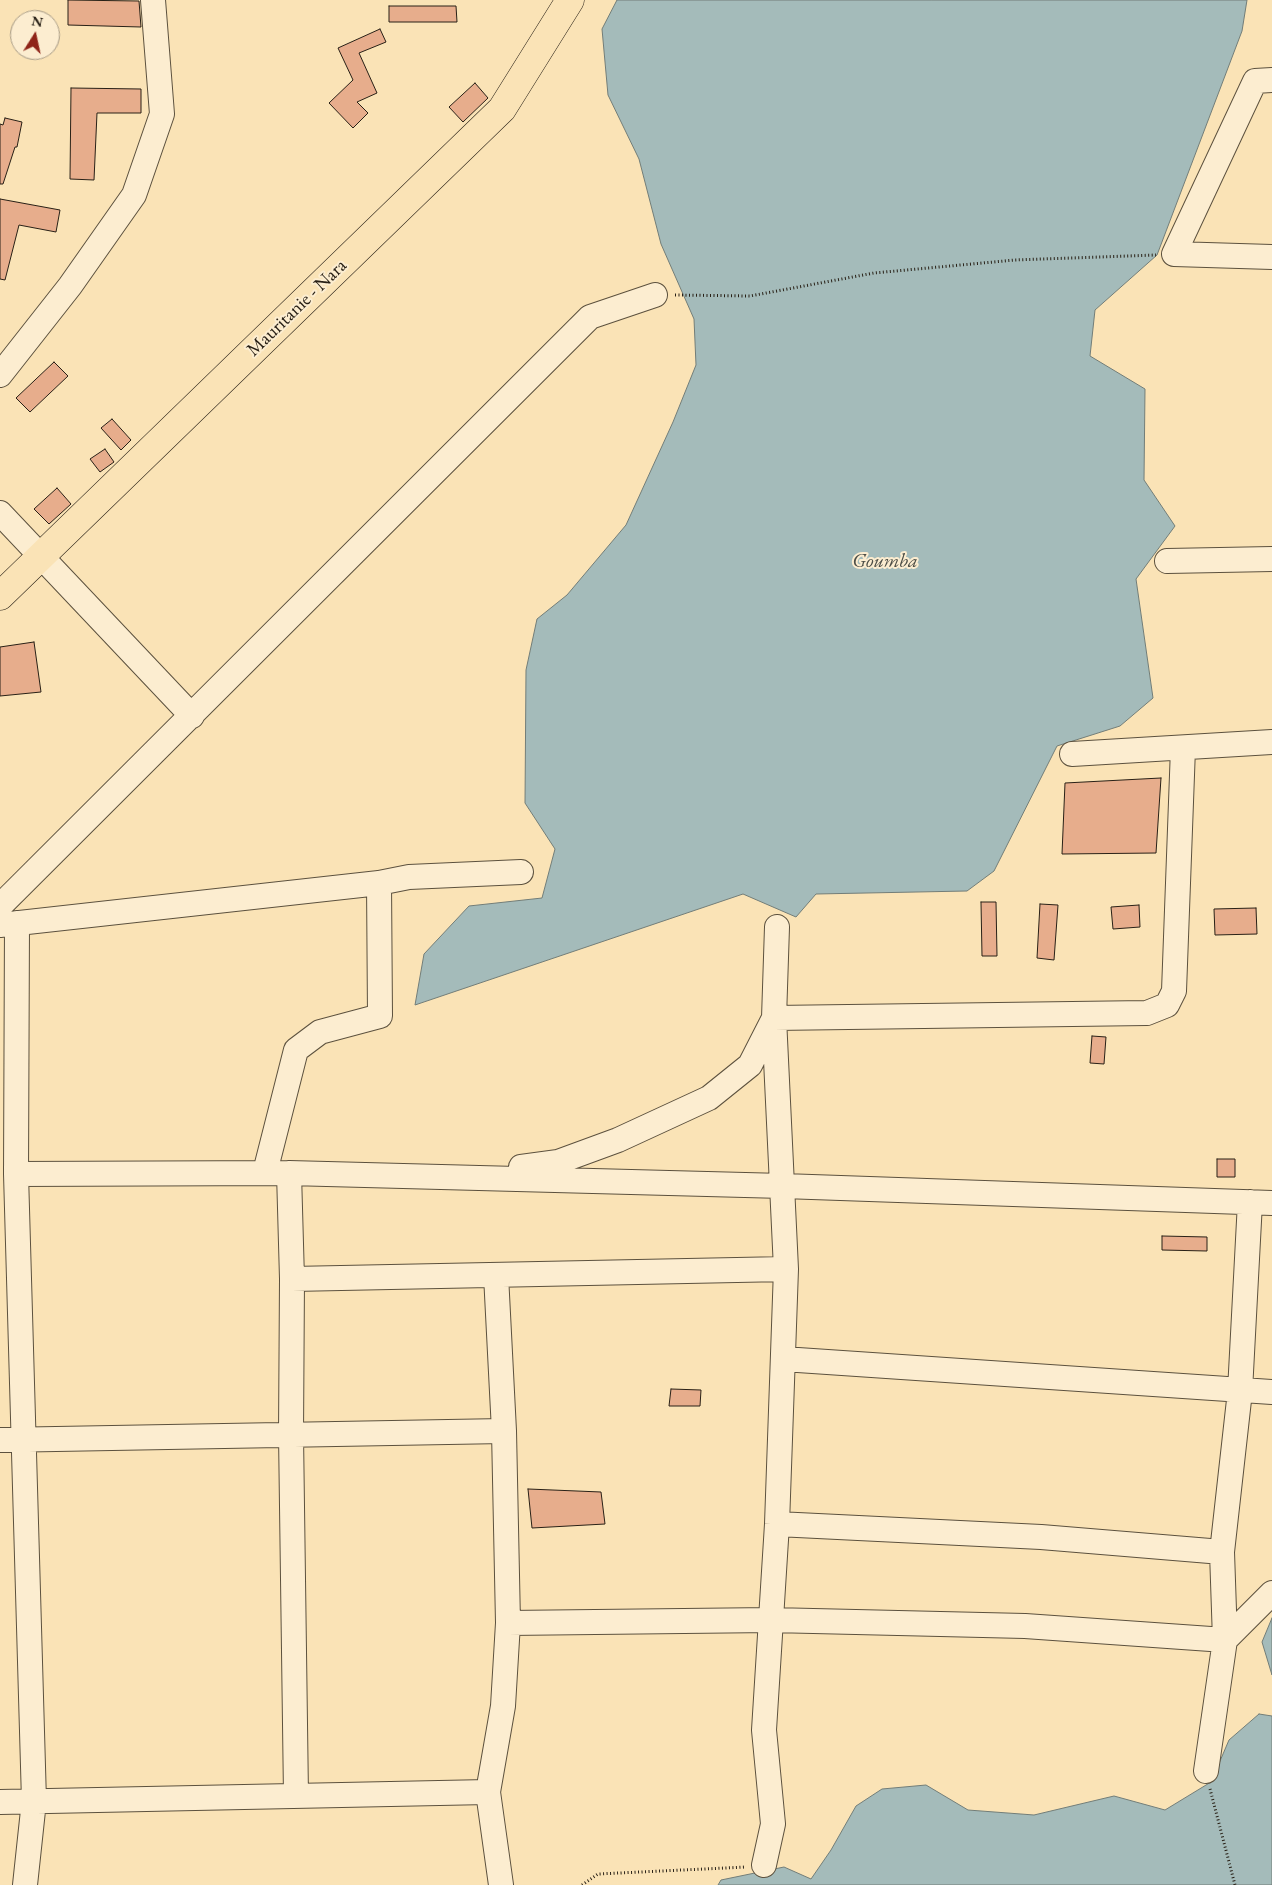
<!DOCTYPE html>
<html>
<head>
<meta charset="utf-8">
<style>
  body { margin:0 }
  #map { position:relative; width:1272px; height:1885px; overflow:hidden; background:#fae3b6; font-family:"EB Garamond",serif }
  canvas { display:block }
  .north { position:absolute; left:10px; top:10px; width:50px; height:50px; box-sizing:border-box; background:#fcedd0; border:1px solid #a79b86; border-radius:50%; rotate:10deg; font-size:14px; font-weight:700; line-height:20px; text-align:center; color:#282016 }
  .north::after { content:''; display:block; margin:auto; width:18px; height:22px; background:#8f2418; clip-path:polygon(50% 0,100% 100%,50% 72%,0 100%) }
</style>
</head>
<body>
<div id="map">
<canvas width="1272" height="1885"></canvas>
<div class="north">N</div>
</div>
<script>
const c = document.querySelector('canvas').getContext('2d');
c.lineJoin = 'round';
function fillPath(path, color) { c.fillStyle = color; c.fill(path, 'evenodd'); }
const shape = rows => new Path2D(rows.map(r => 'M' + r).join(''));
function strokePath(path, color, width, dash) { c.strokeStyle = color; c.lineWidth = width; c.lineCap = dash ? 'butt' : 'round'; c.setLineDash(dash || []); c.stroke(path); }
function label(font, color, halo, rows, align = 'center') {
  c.font = font + ' "EB Garamond",serif'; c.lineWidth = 4; c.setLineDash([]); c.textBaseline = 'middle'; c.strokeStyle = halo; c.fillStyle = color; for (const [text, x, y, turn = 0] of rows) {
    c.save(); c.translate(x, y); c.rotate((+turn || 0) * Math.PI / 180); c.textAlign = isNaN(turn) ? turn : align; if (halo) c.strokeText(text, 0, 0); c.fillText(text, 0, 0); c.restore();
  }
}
const water = shape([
  [617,0,1247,0,1242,31,1157,255,1095,310,1090,356,1145,389,1144,480,1175,526,1136,579,1153,698,1120,726,1057,746,994,871,967,891,816,894,796,917,743,894,415,1005,424,954,469,906,542,898,555,849,525,803,526,670,537,619,567,595,626,525,673,422,696,365,694,319,661,244,639,159,608,95,602,29,617,0],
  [1272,1618,1272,1675,1262,1642,1272,1618],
  [1259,1714,1272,1716,1272,1885,718,1885,721,1880,784,1867,811,1879,831,1850,856,1806,882,1789,926,1785,968,1810,1034,1815,1114,1796,1165,1810,1211,1782,1229,1740,1259,1714]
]);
fillPath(water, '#a4bbba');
strokePath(water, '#727d78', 1);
const building = shape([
  [68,0,139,1,141,27,68,25,68,0],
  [389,6,456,6,457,22,389,22,389,6],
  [380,29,386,42,359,53,377,93,357,102,368,113,353,128,329,103,353,80,338,48,380,29],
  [475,83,488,98,463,122,449,107,475,83],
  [71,88,141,89,141,113,97,113,94,180,70,179,71,88],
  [5,118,22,122,17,147,15,147,3,184,0,184,0,124,3,125,5,118],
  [0,199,60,210,56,232,19,225,5,280,0,279,0,199],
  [54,362,68,376,30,412,16,398,54,362],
  [112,419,131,440,121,450,101,428,112,419],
  [105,449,114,462,100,472,90,459,105,449],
  [57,488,71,504,49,524,34,509,57,488],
  [34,642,41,692,0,696,0,647,34,642],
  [1161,778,1156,853,1062,854,1065,783,1161,778],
  [981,902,996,902,997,956,982,956,981,902],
  [1040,904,1058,905,1054,960,1037,958,1040,904],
  [1139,905,1140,927,1113,929,1111,907,1139,905],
  [1256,908,1257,934,1215,935,1214,909,1256,908],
  [1092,1036,1106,1037,1104,1064,1090,1063,1092,1036],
  [1217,1159,1235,1159,1235,1177,1217,1177,1217,1159],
  [1162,1236,1207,1237,1207,1251,1162,1250,1162,1236],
  [671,1389,701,1390,700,1406,669,1406,671,1389],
  [528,1489,601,1492,605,1524,532,1528,528,1489]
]);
fillPath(building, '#e7ad8c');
strokePath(building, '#282016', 1);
const minor = shape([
  [1272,80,1255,81,1174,254,1272,257],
  [0,375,70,286,134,195,162,114,153,0],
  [0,513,192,716],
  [1167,561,1272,559],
  [1072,754,1272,742],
  [0,906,590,317,655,295],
  [17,923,16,1174,34,1801,25,1885],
  [0,925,379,883,409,877,521,872],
  [521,1167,558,1162,618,1140,709,1098,750,1065,774,1018,1147,1013,1167,1005,1174,991,1183,748],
  [265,1172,296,1050,320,1032,380,1016,379,883],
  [289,1173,292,1279,291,1434,296,1796],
  [16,1174,289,1173,783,1186,1272,1203],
  [496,1275,504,1431,508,1623,503,1706,488,1792,501,1885],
  [292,1279,786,1269],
  [783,1359,1272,1392],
  [0,1440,504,1431],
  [777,1524,1041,1537,1222,1552],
  [508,1623,771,1620,1025,1626,1225,1640,1272,1593],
  [1206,1771,1225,1640,1222,1552,1240,1391,1250,1202],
  [0,1802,488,1792],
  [764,1865,773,1824,764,1730,777,1524,786,1269,774,1018,777,927]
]);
const major = shape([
  [0,596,502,109,570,0]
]);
strokePath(minor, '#5c513e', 26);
strokePath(major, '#282016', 29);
strokePath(shape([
  [675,295,750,296,874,273,1015,260,1156,255],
  [1210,1789,1235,1885],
  [582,1885,598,1874,746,1867]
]), '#282016', 3, [1, 2.5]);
strokePath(minor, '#fcedd0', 24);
strokePath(major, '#fae3b6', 28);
label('19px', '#282016', '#fcedd0', [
  ["Mauritanie - Nara",297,308,-44]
]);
label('italic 20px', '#4d4e47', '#fcedd0', [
  ["Goumba",885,562]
]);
</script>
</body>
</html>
